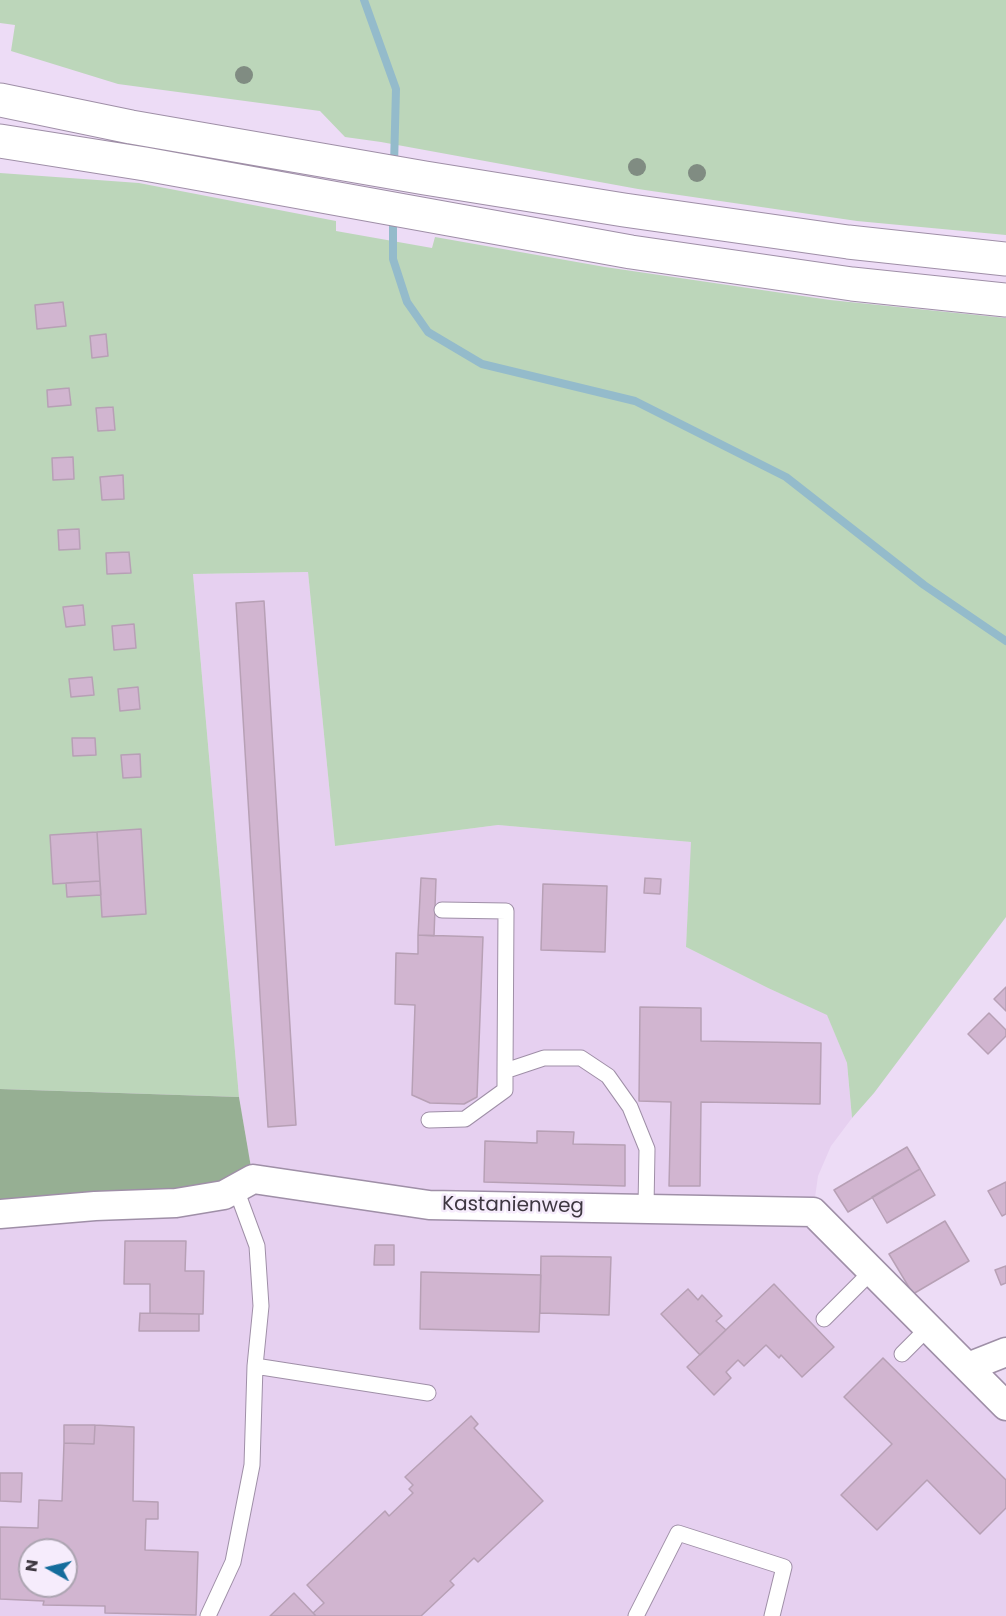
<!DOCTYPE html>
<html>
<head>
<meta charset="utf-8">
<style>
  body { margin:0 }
  #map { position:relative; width:1006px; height:1616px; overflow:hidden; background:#eddcf6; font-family:Poppins,sans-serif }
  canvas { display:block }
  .north { position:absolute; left:18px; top:1538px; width:60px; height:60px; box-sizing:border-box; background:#f6ecfc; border:2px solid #aca4b1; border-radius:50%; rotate:278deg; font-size:16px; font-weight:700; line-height:24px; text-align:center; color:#3e3741 }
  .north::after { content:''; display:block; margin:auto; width:21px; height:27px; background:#146c9c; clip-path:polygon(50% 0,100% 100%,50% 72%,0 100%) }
</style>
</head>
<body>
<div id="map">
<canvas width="1006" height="1616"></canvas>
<div class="north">N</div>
</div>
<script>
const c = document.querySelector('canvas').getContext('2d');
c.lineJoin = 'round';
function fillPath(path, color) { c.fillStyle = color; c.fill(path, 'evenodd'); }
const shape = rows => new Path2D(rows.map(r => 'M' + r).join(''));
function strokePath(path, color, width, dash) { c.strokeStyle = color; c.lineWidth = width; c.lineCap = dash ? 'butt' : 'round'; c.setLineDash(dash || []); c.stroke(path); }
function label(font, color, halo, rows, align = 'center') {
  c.font = font + ' Poppins,sans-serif'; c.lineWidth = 5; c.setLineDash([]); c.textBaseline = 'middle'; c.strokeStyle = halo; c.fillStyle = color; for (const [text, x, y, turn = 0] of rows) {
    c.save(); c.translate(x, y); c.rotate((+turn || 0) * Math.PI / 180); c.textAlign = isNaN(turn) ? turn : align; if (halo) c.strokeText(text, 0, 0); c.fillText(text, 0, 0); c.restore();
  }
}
fillPath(shape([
  [308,572,335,846,498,825,692,842,686,947,768,988,827,1014,847,1063,852,1118,831,1146,818,1176,813,1212,1006,1406,1006,1616,0,1616,0,1214,253,1179,239,1097,193,574],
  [30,1550,66,1550,66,1586,30,1586]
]), '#e6d0f0');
fillPath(shape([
  [0,0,1006,0,1006,235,857,221,638,189,381,142,345,137,320,111,118,84,11,51,15,25,0,23],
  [0,173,139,183,336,221,336,231,432,248,435,237,605,267,830,300,1006,318,1006,917,874,1093,852,1118,847,1063,827,1015,768,988,686,947,691,842,498,825,335,846,308,572,193,574,239,1097,0,1089]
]), '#bcd6ba');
fillPath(shape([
  [0,1089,239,1097,253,1179,0,1214]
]), '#96af93');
strokePath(shape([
  [364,0,396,89,394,165],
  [393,217,393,259,407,302,428,332,482,364,635,401,786,477,924,585,1006,641]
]), '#94bbcb', 8);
const building = shape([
  [63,302,66,326,37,329,35,305,63,302],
  [106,334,108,356,92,358,90,336,106,334],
  [69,388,71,405,48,407,47,390,69,388],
  [113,407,115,430,98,431,96,408,113,407],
  [73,457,74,479,53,480,52,458,73,457],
  [123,475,124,499,102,500,100,477,123,475],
  [79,529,80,549,59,550,58,530,79,529],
  [129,552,131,573,107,574,106,553,129,552],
  [264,601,296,1125,268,1127,236,603,264,601],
  [83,605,85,625,66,627,63,607,83,605],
  [134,624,136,648,114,650,112,626,134,624],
  [92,677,94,695,71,697,69,679,92,677],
  [138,687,140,709,120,711,118,689,138,687],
  [72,738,95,738,96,755,73,756,72,738],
  [140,754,141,777,123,778,121,755,140,754],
  [141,829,146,914,102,917,97,832,141,829],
  [97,832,100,881,53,884,50,835,97,832],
  [421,878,436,879,434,936,418,935,421,878],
  [645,878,661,879,660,894,644,893,645,878],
  [100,881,101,895,67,897,66,883,100,881],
  [543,884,607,886,605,952,541,950,543,884],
  [418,935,483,937,477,1097,464,1104,430,1103,412,1095,415,1005,395,1004,396,953,418,954,418,935],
  [1006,987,1006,1011,994,999,1006,987],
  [640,1007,701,1008,701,1041,821,1043,820,1104,701,1102,700,1186,669,1186,671,1102,639,1101,640,1007],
  [989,1013,1006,1030,1006,1036,988,1054,968,1034,989,1013],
  [537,1131,574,1132,573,1144,625,1145,625,1186,484,1182,485,1141,537,1143,537,1131],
  [907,1147,920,1169,848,1212,834,1190,907,1147],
  [920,1169,935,1195,887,1223,872,1197,920,1169],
  [1006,1182,1006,1214,1002,1216,988,1191,1006,1182],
  [945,1221,969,1261,913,1294,889,1254,945,1221],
  [125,1241,186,1241,185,1271,204,1271,203,1314,150,1313,150,1284,124,1284,125,1241],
  [375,1245,394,1245,394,1265,374,1265,375,1245],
  [541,1256,611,1257,609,1315,540,1313,541,1256],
  [1006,1266,1006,1283,1001,1285,995,1270,1006,1266],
  [421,1272,541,1275,539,1332,420,1329,421,1272],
  [774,1284,834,1347,802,1377,781,1355,779,1358,766,1345,744,1366,738,1360,726,1372,731,1378,714,1395,687,1367,774,1284],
  [688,1289,698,1300,702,1295,722,1316,716,1321,726,1330,700,1355,661,1314,688,1289],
  [140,1313,199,1314,199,1331,139,1331,140,1313],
  [883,1358,1006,1480,1006,1508,980,1534,927,1480,877,1530,841,1495,892,1444,844,1397,883,1358],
  [471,1416,478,1424,474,1428,543,1501,478,1562,474,1558,450,1581,454,1585,421,1616,316,1616,313,1613,324,1603,307,1585,385,1511,389,1516,413,1493,409,1489,413,1485,405,1477,471,1416],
  [64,1425,95,1425,94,1444,64,1443,64,1425],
  [95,1425,134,1427,133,1501,158,1502,158,1519,146,1519,145,1550,198,1552,196,1615,105,1613,105,1606,43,1605,44,1601,0,1599,0,1527,38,1528,39,1500,62,1501,64,1443,94,1444,95,1425],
  [30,1550,66,1550,66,1586,30,1586,30,1550],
  [0,1473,22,1473,21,1502,0,1501,0,1473],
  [294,1593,316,1616,270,1616,294,1593]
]);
fillPath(building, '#d1b5d0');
strokePath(building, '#b7a0b5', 1.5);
const service = shape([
  [442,910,506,911,505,1071],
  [429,1120,465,1119,505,1090,505,1071,544,1058,581,1058,608,1076,630,1107,647,1149,646,1207],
  [824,1319,872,1271],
  [902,1354,929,1327],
  [255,1366,428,1393],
  [208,1616,233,1562,252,1465,255,1366,261,1306,257,1246,236,1189],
  [636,1616,678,1533,784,1567,772,1616]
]);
const minor = shape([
  [0,1214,95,1206,176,1203,224,1195,253,1179,429,1205,813,1212,1006,1406],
  [968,1367,1006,1352]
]);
const secondary = shape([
  [0,100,131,127,425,178,624,210,848,242,1006,259],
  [0,141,145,164,631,252,852,284,1006,300]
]);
strokePath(service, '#9f8fa7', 17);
strokePath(minor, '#9f8fa7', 31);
strokePath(secondary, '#9f8fa7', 35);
strokePath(service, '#fff', 15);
strokePath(minor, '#fff', 28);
strokePath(secondary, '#fff', 33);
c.fillStyle = '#808c82';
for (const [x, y] of [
  [244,75],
  [637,167],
  [697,173]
]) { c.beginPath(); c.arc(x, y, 9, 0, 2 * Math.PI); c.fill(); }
label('20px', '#3e3741', '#f6ecfc', [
  ["Kastanienweg",513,1206,1]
]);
</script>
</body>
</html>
